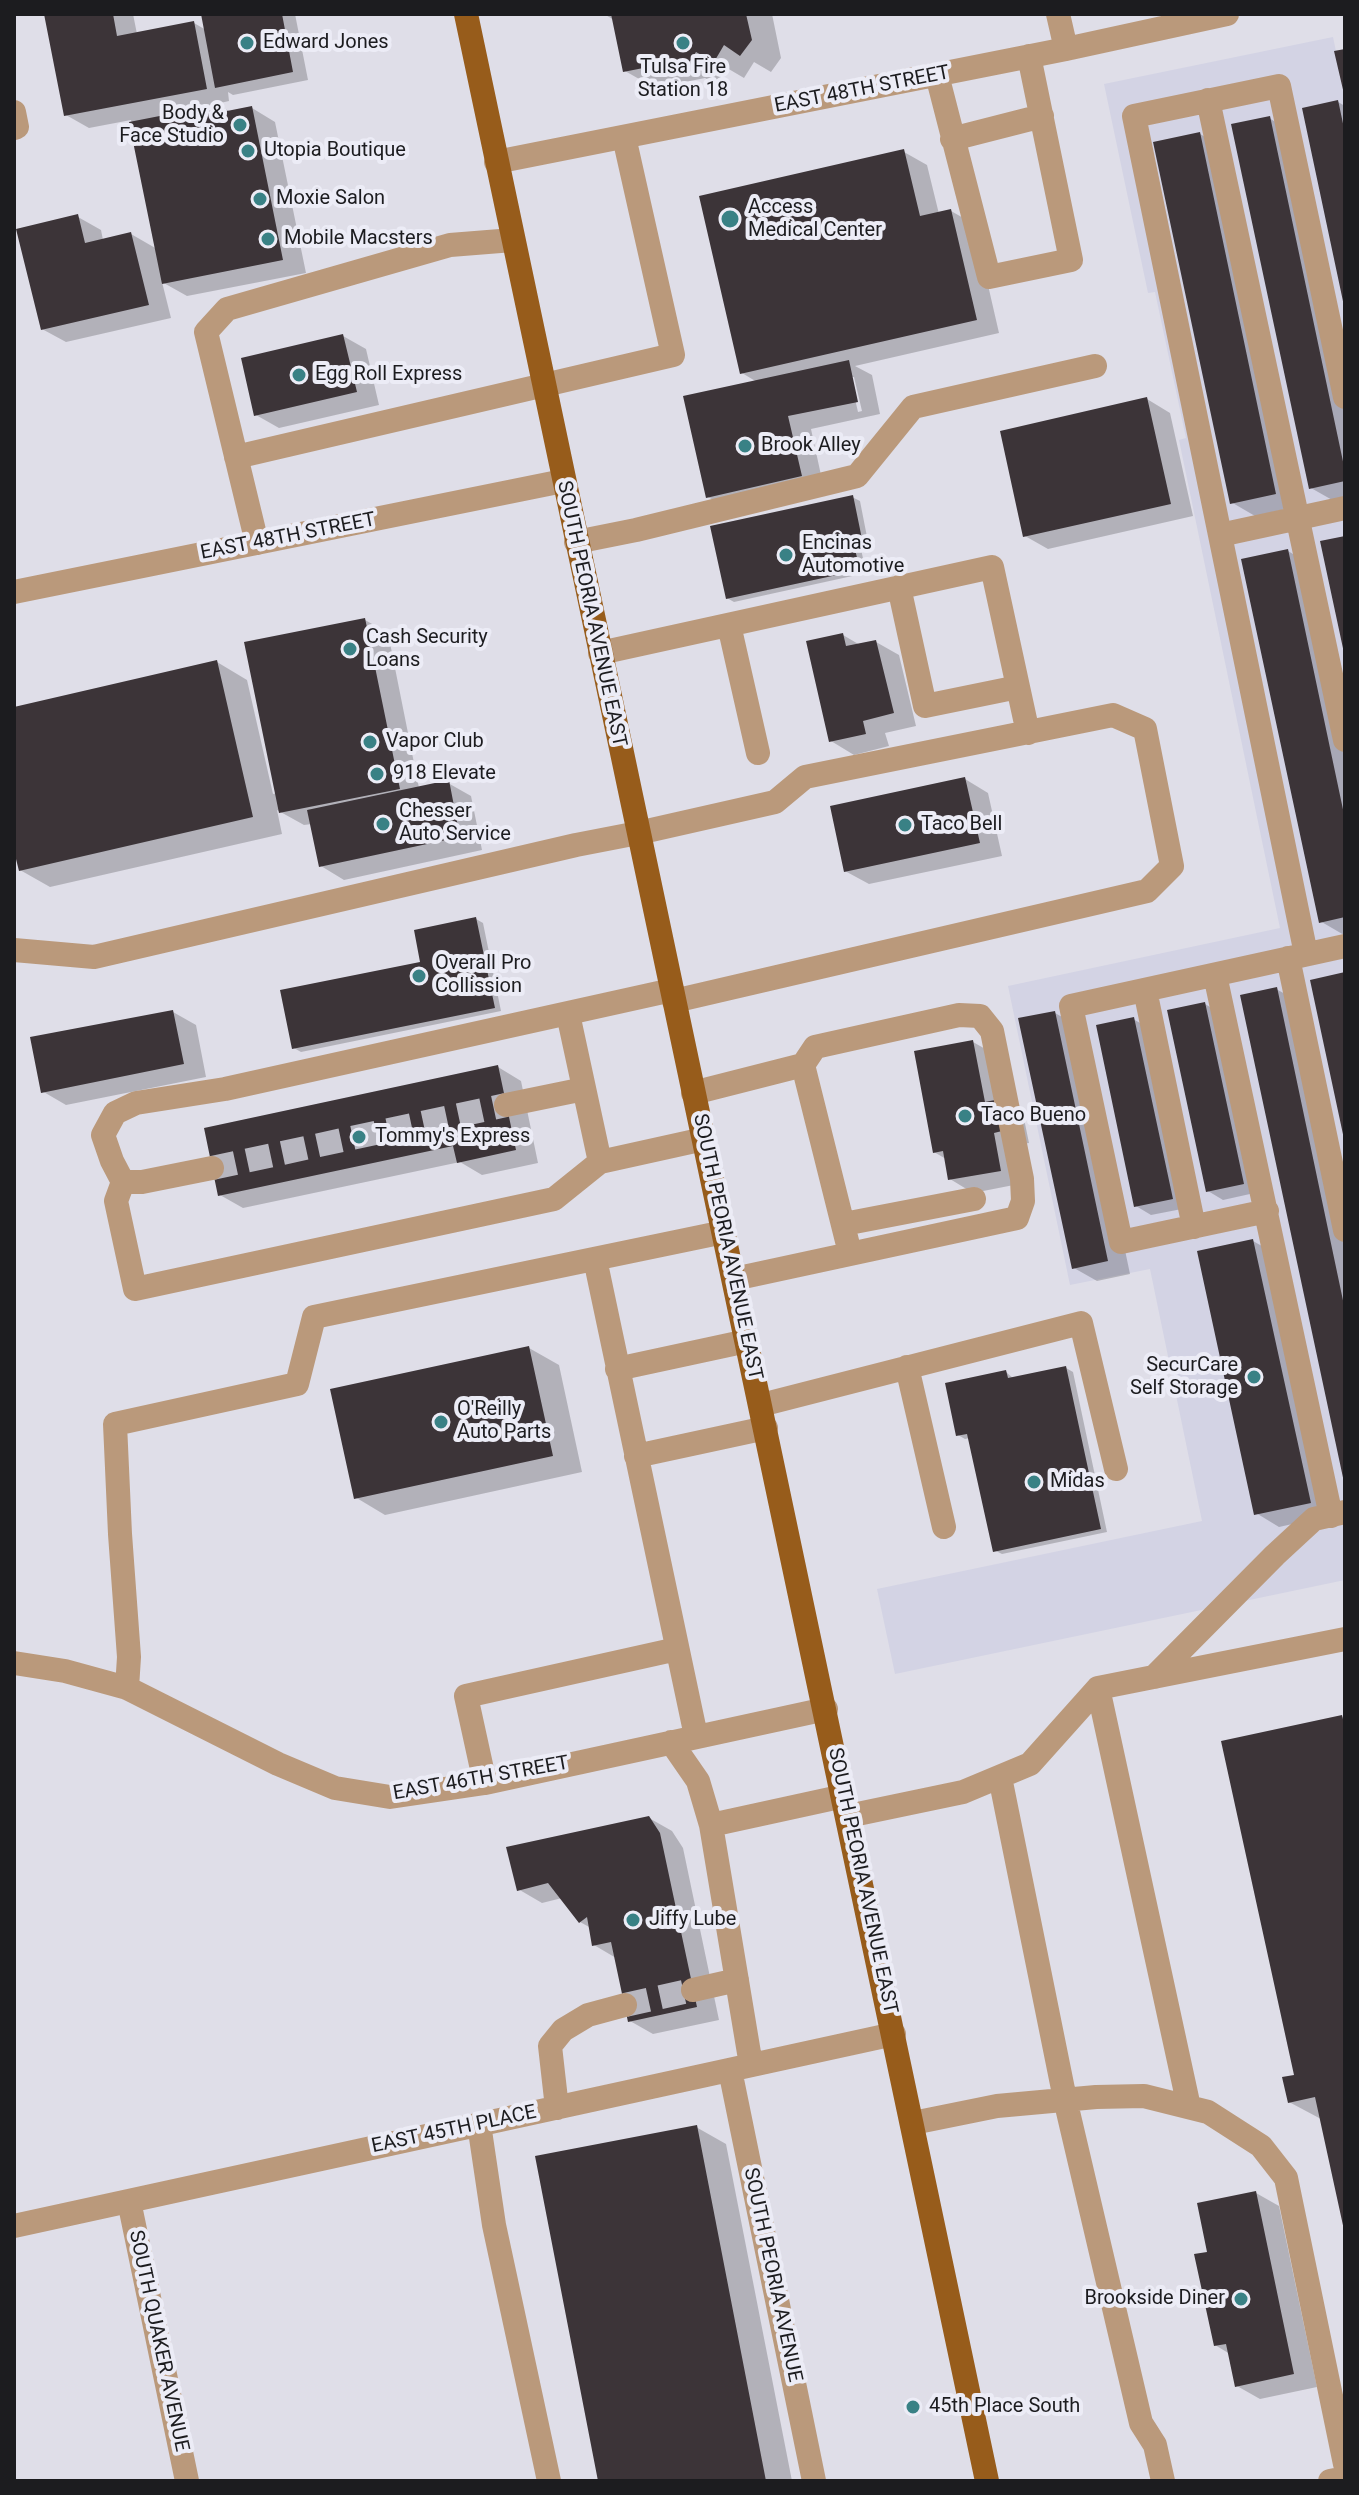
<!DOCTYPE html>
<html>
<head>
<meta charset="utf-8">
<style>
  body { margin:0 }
  #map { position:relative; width:1359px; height:2495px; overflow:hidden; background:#dfdee8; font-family:Roboto,sans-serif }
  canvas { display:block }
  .frame { position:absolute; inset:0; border:16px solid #1c1c1f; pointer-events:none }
</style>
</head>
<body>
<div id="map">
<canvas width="1359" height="2495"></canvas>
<div class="frame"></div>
</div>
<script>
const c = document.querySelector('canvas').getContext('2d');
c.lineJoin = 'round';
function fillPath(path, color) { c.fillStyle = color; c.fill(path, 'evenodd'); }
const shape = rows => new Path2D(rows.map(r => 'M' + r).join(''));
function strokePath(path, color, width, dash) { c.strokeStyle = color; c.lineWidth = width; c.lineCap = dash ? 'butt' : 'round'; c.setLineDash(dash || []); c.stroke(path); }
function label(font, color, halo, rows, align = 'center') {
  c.font = font + ' Roboto,sans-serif'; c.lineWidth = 8; c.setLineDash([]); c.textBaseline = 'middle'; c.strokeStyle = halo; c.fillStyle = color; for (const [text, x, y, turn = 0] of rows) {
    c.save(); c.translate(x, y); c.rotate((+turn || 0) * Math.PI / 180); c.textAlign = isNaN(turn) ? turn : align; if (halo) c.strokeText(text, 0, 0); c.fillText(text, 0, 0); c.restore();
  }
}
fillPath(shape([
  [1333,37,1345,94,1345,1580,895,1674,877,1589,1202,1521,1150,1269,1070,1285,1008,986,1280,928,1179,440,1186,438,1155,292,1148,293,1104,84]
]), '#d3d3e4');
fillPath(shape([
  [46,14,133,14,137,34,194,23,206,30,204,14,295,14,308,80,233,95,228,92,229,101,216,104,231,112,252,108,275,122,306,273,187,296,162,282,171,318,66,342,42,329,78,217,101,230,103,240,131,234,157,249,131,120,89,128,66,115],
  [604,14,772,14,781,58,771,72,754,62,744,78,727,68,716,84,705,78,655,88,625,71,614,20],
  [1338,102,1345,106,1345,303,1304,110],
  [1269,118,1292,132,1345,379,1345,499,1334,501,1311,488],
  [1200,134,1223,147,1299,506,1255,516,1231,502],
  [904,152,927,165,939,214,951,211,974,224,999,333,855,366,872,375,880,414,811,429,824,489,731,510,708,497,757,382,742,373],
  [850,377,854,377,862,411,858,412],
  [343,336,366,349,379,405,279,428,256,415],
  [1147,399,1170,413,1193,516,1048,549,1025,536],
  [852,497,860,501,868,542,860,544,866,573,734,602,727,598],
  [1288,551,1311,565,1345,726,1344,935,1320,921],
  [365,620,388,633,419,788,448,783,471,796,482,850,344,880,321,866,312,824,304,825,277,810,282,834,50,887,20,870,14,842,14,709,217,662,247,680,273,794,277,793],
  [843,635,860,645,876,642,899,655,916,726,885,733,889,746,854,755,831,741],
  [965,779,988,793,1002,856,869,884,845,871],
  [476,919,483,923,501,1011,301,1052,294,1048,423,964],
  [1276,989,1300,1002,1345,1217,1345,1482],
  [1205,1004,1220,1013,1259,1192,1223,1200,1208,1191],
  [173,1012,196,1025,206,1077,66,1105,42,1091],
  [1055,1013,1078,1026,1130,1274,1097,1281,1074,1268],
  [1133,1019,1149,1028,1187,1208,1151,1215,1136,1206],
  [973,1042,996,1055,1005,1104,1023,1114,1029,1143,1016,1145,1024,1183,973,1193,950,1179,946,1159,934,1152],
  [498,1067,521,1081,538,1163,482,1175,460,1162,243,1208,220,1195],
  [1253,1241,1276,1254,1333,1515,1279,1527,1256,1513],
  [529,1348,559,1365,582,1472,385,1515,355,1497],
  [1066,1368,1073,1372,1107,1532,1002,1554,994,1550,970,1438,965,1439,958,1435,1006,1372,1014,1379],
  [1342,1717,1345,1719,1345,2226,1321,2119,1289,2102,1296,2076],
  [649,1818,672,1831,683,1848,719,2020,653,2034,630,2021,616,1958,594,1945,591,1928,580,1922,562,1898,542,1903,518,1889],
  [696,2127,726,2144,792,2481,600,2481],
  [1256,2193,1279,2206,1317,2387,1260,2399,1237,2386,1230,2354,1215,2345,1209,2253]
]), '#0003');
fillPath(shape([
  [44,14,113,14,117,36,194,21,207,89,64,116],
  [201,14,282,14,293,72,215,88],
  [611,14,746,14,752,40,740,56,724,45,714,62,696,52,685,69,674,62,623,72],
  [1345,49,1345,94,1344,94,1334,51],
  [1338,100,1345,133,1344,306,1302,108],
  [221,104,222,112,252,106,283,260,162,284,129,122],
  [1270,116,1345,471,1345,481,1309,489,1231,124],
  [1200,132,1276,494,1230,504,1153,142],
  [904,149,920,216,951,209,977,320,740,374,699,196],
  [78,214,85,243,131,232,149,305,41,330,16,229],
  [343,334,357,392,254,416,241,358],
  [849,360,858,402,788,416,802,476,706,498,683,396],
  [1147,397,1171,504,1023,537,1000,431],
  [853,495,862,539,853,541,860,570,726,599,710,526],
  [1345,536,1345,653,1344,653,1320,541],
  [1288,549,1345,819,1345,917,1319,923,1241,559],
  [365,618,400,789,279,813,244,642],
  [843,633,846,646,876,640,894,713,863,721,866,734,829,742,806,641],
  [217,660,253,817,19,871,14,851,14,707],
  [965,777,980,843,844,872,830,806],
  [449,780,460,837,319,867,307,810],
  [476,917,495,1008,292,1049,280,990,420,962,414,930],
  [1345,972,1345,1139,1344,1139,1310,980],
  [1277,987,1345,1310,1345,1487,1240,995],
  [1205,1002,1244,1184,1206,1192,1167,1010],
  [173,1010,184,1064,41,1093,30,1037],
  [1055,1011,1108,1261,1072,1269,1018,1018],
  [1134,1017,1173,1199,1134,1207,1096,1025],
  [973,1040,985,1102,1000,1099,1006,1130,994,1133,1001,1171,948,1180,943,1151,933,1153,914,1051],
  [498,1065,516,1150,457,1163,453,1146,218,1196,204,1128],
  [1253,1239,1311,1503,1254,1515,1197,1251],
  [529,1346,553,1456,354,1499,330,1389],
  [1066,1366,1101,1529,993,1552,967,1434,956,1436,945,1383,1006,1370,1008,1378],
  [1342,1715,1345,1728,1344,2230,1315,2097,1288,2103,1282,2077,1294,2075,1221,1741],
  [649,1816,660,1833,697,2007,628,2022,611,1942,592,1946,587,1917,579,1923,548,1883,517,1891,506,1847],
  [697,2125,766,2481,598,2481,535,2156],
  [1256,2191,1294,2374,1235,2387,1226,2344,1214,2346,1194,2254,1207,2252,1197,2203]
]), '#3c3438');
strokePath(shape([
  [212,1168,506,1105],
  [625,2005,693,1990]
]), '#b8b7c0', 24, [24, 12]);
strokePath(shape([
  [1058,14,1066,49],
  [937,75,989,277,1071,260,1029,56],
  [1208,100,1345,740],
  [14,112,17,127,14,128],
  [952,139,1042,116],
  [496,162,1066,49,1227,14],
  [236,457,673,355,624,137],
  [1220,535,1345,508],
  [576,542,636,530,857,476,913,407,1095,366],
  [257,543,206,332,227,309,450,245,513,240],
  [899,587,925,706,1018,687],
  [14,592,563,481],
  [729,625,758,753],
  [600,653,992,567,1028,733],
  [14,950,94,957,576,845,638,833,775,802,805,777,1113,715,1145,729,1172,866,1147,891,674,1001],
  [1306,954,1134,116,1279,86,1345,397],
  [1288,958,1345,1230],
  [1215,975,1331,1516],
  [672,990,225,1089,136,1103,115,1113,103,1135,112,1161,123,1182,116,1201,135,1289,554,1199,600,1162,704,1139],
  [1145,990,1194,1227],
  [568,1014,600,1162],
  [803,1065,850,1253],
  [693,1093,803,1065,815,1047,959,1015,980,1016,992,1031,1022,1179,1023,1201,1017,1218,734,1279],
  [506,1105,584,1089],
  [123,1182,142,1182,212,1168],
  [1267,1211,1121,1242,1071,1006,1345,946],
  [844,1224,974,1199],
  [595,1259,696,1736],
  [907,1367,944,1527],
  [617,1369,747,1341],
  [761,1405,1081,1323,1116,1469],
  [636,1456,766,1428],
  [14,1663,65,1671,127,1688,278,1764,335,1788,390,1797,485,1783,826,1709],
  [1154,1677,1275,1555,1314,1519,1345,1512],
  [127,1688,129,1657,120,1534,115,1424,297,1384,314,1317,724,1232],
  [1098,1688,1189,2107],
  [671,1742,698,1781,711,1825,751,2065],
  [1000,1777,1065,2099,1141,2423,1155,2445,1163,2481],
  [485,1783,466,1696,677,1649],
  [848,1816,963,1792,1030,1764,1098,1688,1345,1639],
  [711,1825,844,1796],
  [693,1990,737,1980],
  [730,2070,814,2481],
  [557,2108,550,2046,563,2030,588,2015,625,2005],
  [913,2123,997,2106,1096,2097,1144,2096,1208,2112,1261,2146,1286,2178,1345,2464],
  [479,2124,494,2225,549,2481],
  [129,2201,187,2481],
  [14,2226,894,2034],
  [1330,2481,1345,2478]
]), '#ba997b', 24);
strokePath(shape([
  [466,14,987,2481]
]), '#975c1b', 24);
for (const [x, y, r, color] of [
  [247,43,8,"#398185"],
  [683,43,8,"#398185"],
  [240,125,8,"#398185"],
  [248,151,8,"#398185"],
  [260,199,8,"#398185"],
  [730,219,10,"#398185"],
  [268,239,8,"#398185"],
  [299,375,8,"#398185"],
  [745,446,8,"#398185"],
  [786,555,8,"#398185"],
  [350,649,8,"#398185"],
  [370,742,8,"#398185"],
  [377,774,8,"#398185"],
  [383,824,8,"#398185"],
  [905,825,8,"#398185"],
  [419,976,8,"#398185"],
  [965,1116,8,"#398185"],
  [359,1137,8,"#398185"],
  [1254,1377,8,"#398185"],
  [441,1422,8,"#398185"],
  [1034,1482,8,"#398185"],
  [633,1920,8,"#398185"],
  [1241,2299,8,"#398185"],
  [913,2407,8,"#398185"]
]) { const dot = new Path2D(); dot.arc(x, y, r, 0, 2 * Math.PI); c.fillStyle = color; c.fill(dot); strokePath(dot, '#ececf6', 3); }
label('20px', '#1c1c1f', '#ececf6', [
  ["Edward Jones",263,43],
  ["Tulsa Fire",683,68,"center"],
  ["Station 18",683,91,"center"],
  ["Body &",224,114,"right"],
  ["Face Studio",224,137,"right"],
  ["Utopia Boutique",264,151],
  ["Moxie Salon",276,199],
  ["Access",748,208],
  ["Medical Center",748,231],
  ["Mobile Macsters",284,239],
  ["Egg Roll Express",315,375],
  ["Brook Alley",761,446],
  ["Encinas",802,544],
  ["Automotive",802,567],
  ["Cash Security",366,638],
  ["Loans",366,661],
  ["Vapor Club",386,742],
  ["918 Elevate",393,774],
  ["Chesser",399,812],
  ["Auto Service",399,835],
  ["Taco Bell",921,825],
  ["Overall Pro",435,964],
  ["Collission",435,987],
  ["Taco Bueno",981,1116],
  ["Tommy's Express",375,1137],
  ["SecurCare",1238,1366,"right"],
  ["Self Storage",1238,1389,"right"],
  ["O'Reilly",457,1410],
  ["Auto Parts",457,1433],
  ["Midas",1050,1482],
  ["Jiffy Lube",649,1920],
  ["Brookside Diner",1225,2299,"right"],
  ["45th Place South",929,2407]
], 'left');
label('20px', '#1c1c1f', '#ececf6', [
  ["EAST 48TH STREET",862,90,-11],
  ["EAST 48TH STREET",288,537,-11],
  ["SOUTH PEORIA AVENUE EAST",591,614,78],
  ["SOUTH PEORIA AVENUE EAST",727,1247,78],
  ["EAST 46TH STREET",481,1779,-10],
  ["SOUTH PEORIA AVENUE EAST",862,1881,78],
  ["EAST 45TH PLACE",454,2130,-12],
  ["SOUTH PEORIA AVENUE",772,2275,78],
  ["SOUTH QUAKER AVENUE",158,2341,78]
]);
</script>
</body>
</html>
